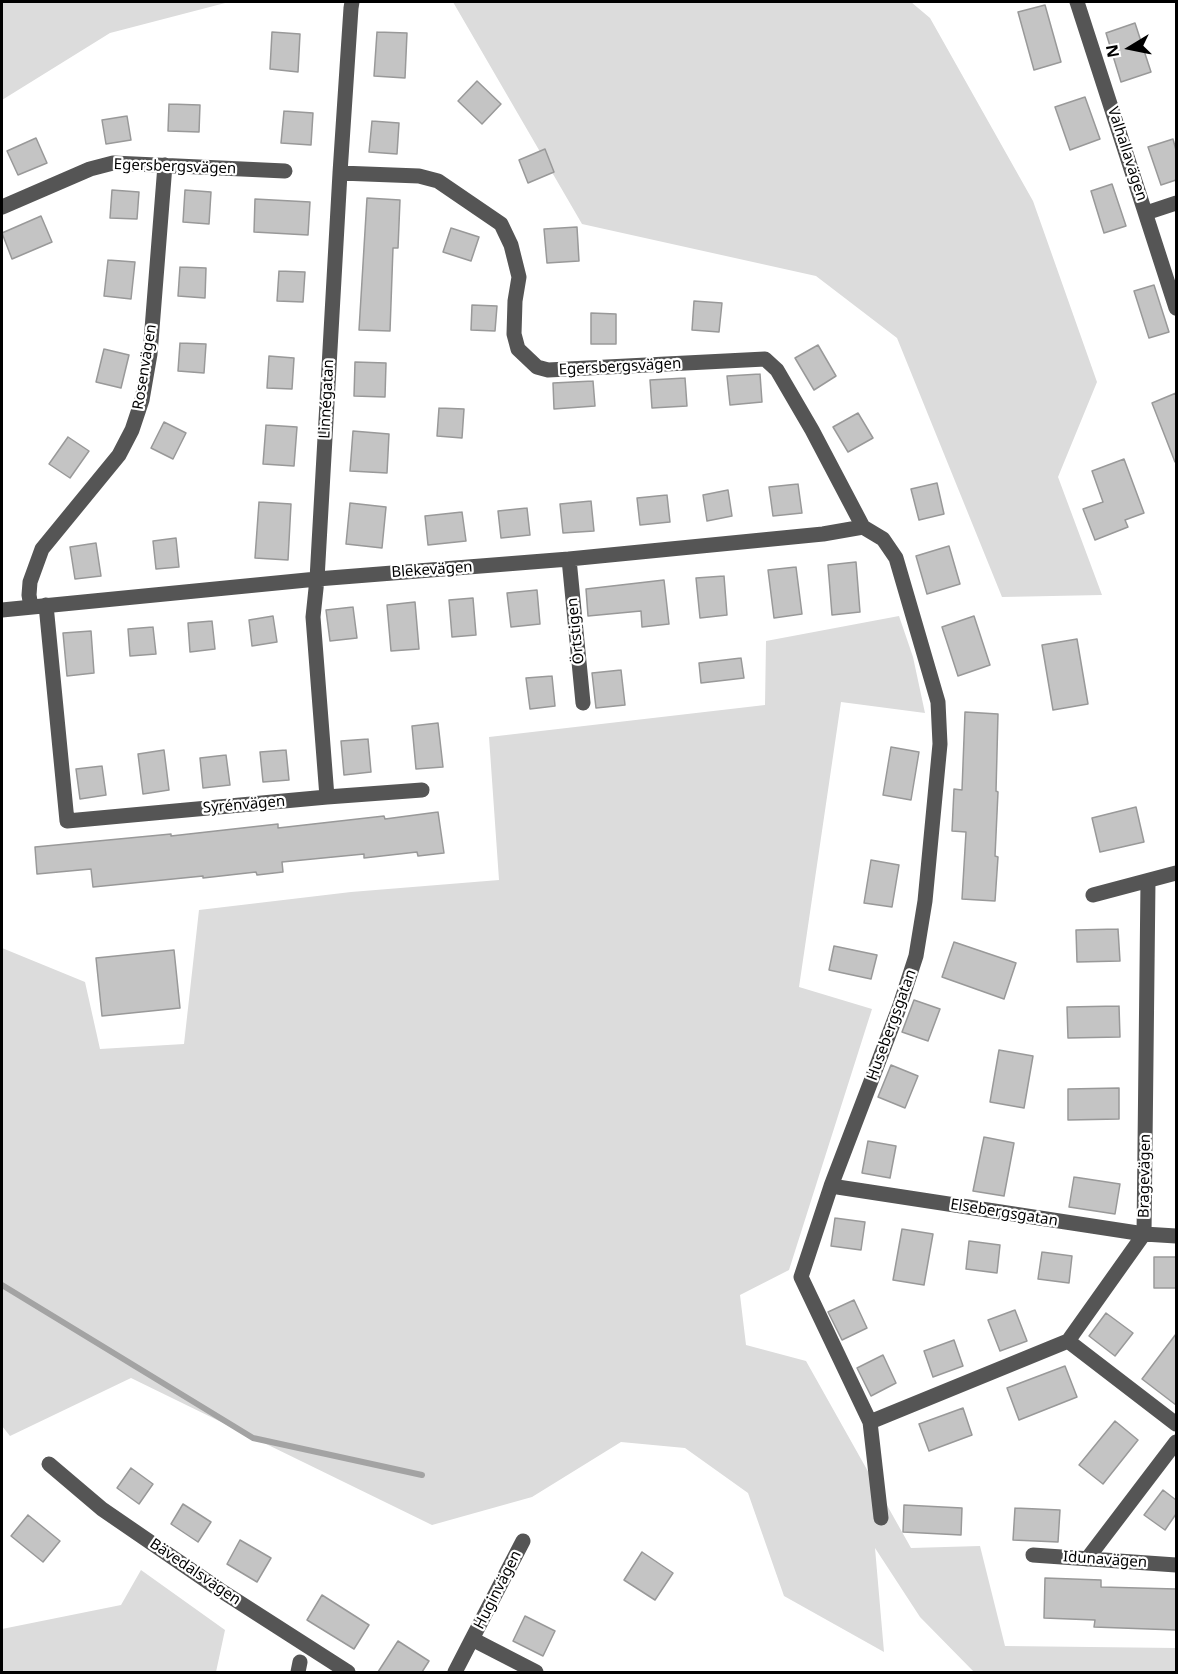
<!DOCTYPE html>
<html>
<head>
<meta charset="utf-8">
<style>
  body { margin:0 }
  #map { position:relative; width:1178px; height:1674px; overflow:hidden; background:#fff; font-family:"Noto Sans",sans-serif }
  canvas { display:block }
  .frame { position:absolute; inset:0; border:3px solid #000; pointer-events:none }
  .north { position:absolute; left:1100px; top:18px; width:60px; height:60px; -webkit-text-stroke:4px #fff; paint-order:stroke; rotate:260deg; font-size:16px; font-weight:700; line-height:24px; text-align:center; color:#000 }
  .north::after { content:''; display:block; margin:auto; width:21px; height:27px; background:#000; clip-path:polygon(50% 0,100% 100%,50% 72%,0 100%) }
</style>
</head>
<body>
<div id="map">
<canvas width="1178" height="1674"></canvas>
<div class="frame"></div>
<div class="north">N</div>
</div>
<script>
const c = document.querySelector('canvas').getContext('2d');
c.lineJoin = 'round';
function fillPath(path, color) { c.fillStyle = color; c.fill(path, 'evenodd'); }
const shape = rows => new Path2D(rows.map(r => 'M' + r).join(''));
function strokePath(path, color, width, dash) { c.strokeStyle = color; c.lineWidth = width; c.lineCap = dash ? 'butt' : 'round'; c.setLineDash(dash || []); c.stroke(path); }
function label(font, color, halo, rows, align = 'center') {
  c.font = font + ' "Noto Sans",sans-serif'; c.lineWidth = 4.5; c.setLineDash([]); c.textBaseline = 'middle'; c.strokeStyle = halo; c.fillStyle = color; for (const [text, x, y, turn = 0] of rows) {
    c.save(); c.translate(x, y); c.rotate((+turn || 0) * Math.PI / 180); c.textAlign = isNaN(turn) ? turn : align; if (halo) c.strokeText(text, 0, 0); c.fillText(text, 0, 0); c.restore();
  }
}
fillPath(shape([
  [2,2,229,2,110,33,2,100],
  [453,2,911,2,930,18,1033,201,1097,382,1058,477,1102,595,1002,597,897,338,816,276,582,224],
  [899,616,913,657,925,713,841,702,799,987,872,1009,789,1270,740,1295,746,1345,806,1361,911,1548,980,1546,1005,1646,1176,1648,1176,1672,974,1672,920,1617,875,1548,884,1652,784,1596,748,1493,685,1448,621,1442,532,1497,432,1525,131,1378,10,1436,2,1426,2,948,85,982,100,1049,184,1044,199,910,351,892,499,880,489,737,765,705,766,641],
  [141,1570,225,1630,216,1672,2,1672,2,1629,121,1605]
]), '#dcdcdc');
strokePath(shape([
  [2,1285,253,1438,422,1475]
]), '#a3a3a3', 6);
const building = shape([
  [1045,5,1061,62,1034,70,1018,12,1045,5],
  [1135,23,1151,72,1121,82,1106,33,1135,23],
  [272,32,300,34,298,72,270,69,272,32],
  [377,32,407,33,405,78,374,76,377,32],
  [477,81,501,104,482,124,458,101,477,81],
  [1085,97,1100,139,1070,150,1055,107,1085,97],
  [169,104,200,105,199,132,168,131,169,104],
  [284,111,313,113,311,145,281,143,284,111],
  [127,116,131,140,106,144,102,120,127,116],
  [372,121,399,123,397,154,369,152,372,121],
  [36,138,47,163,18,175,7,151,36,138],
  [1173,139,1176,150,1176,180,1161,185,1148,147,1173,139],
  [545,149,554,172,528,183,519,160,545,149],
  [1112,184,1126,226,1104,233,1091,191,1112,184],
  [112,190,139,192,137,219,110,218,112,190],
  [185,190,211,192,209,224,183,222,185,190],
  [367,198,400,200,398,248,393,248,390,331,359,330,367,198],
  [255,199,310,202,308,235,254,232,255,199],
  [41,216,52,242,12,259,2,233,41,216],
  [577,227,579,261,547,263,544,229,577,227],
  [451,228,479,237,471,261,443,252,451,228],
  [108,260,135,262,131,299,104,296,108,260],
  [180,267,206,268,205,298,178,296,180,267],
  [279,271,305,272,303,302,277,301,279,271],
  [1154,285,1169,332,1149,338,1134,291,1154,285],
  [694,301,722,303,719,332,692,330,694,301],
  [472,305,497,306,495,331,471,330,472,305],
  [591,313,616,314,616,344,591,344,591,313],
  [180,343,206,344,204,373,178,371,180,343],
  [818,345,836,376,814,390,795,358,818,345],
  [104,349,129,355,121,388,96,382,104,349],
  [269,356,294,358,292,389,267,388,269,356],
  [355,362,386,363,385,397,354,396,355,362],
  [760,374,762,402,730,405,727,376,760,374],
  [685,378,687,406,652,408,650,380,685,378],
  [593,381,595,406,554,409,553,383,593,381],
  [1176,393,1176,462,1175,462,1152,403,1176,393],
  [439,408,464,409,462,438,437,436,439,408],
  [858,413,873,438,848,452,833,427,858,413],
  [164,422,186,433,173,459,151,448,164,422],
  [266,425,297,427,294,466,263,464,266,425],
  [353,431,389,434,387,473,350,471,353,431],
  [68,437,89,451,70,478,49,464,68,437],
  [1124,459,1144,513,1125,520,1128,527,1095,540,1083,509,1103,502,1092,471,1124,459],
  [937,483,944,514,919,520,911,489,937,483],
  [798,484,802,513,773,516,769,487,798,484],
  [728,490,732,516,707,521,703,495,728,490],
  [667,495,670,522,640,525,637,498,667,495],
  [591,501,594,531,563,533,560,504,591,501],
  [259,502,291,504,288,560,255,558,259,502],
  [350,503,386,507,382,548,346,544,350,503],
  [527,508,530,535,501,538,498,511,527,508],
  [462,512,466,541,428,545,425,516,462,512],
  [176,538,179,567,156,569,153,541,176,538],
  [96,543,101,576,75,579,70,547,96,543],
  [949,546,960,584,927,594,916,556,949,546],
  [856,562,860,612,832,615,828,565,856,562],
  [796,567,802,614,774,618,768,570,796,567],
  [724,576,727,615,700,618,696,578,724,576],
  [664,580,669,624,642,627,641,611,588,616,586,589,664,580],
  [537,590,540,624,511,627,507,593,537,590],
  [473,598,476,635,452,637,449,600,473,598],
  [415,602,419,649,391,651,387,605,415,602],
  [353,607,357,638,330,641,326,610,353,607],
  [273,616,277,642,252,646,249,620,273,616],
  [974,616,990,665,958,676,942,627,974,616],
  [212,621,215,649,190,652,188,623,212,621],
  [153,627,156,654,130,656,128,629,153,627],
  [91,631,94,673,67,676,63,633,91,631],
  [1077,639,1088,704,1053,710,1042,645,1077,639],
  [741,658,744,678,701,683,699,663,741,658],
  [621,670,625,705,596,708,592,673,621,670],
  [552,676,555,706,530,709,526,678,552,676],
  [965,712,998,714,996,791,998,792,995,856,998,857,995,901,962,899,966,832,952,831,954,789,962,790,965,712],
  [438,723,443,767,416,769,412,726,438,723],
  [368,739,371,772,344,775,341,741,368,739],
  [891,747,919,752,911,800,883,795,891,747],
  [164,750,169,790,143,794,138,754,164,750],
  [286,750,289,780,263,782,260,752,286,750],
  [226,755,230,785,203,788,200,758,226,755],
  [102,766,106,795,80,799,76,769,102,766],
  [1136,807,1144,842,1100,852,1092,818,1136,807],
  [438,812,444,853,418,856,417,852,364,858,364,854,282,862,283,872,257,875,256,872,203,878,203,876,93,887,91,869,37,874,35,847,171,834,171,836,278,824,278,828,384,816,385,819,438,812],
  [871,860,899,865,892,907,864,903,871,860],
  [1118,929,1120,961,1077,962,1076,930,1118,929],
  [954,942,1016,963,1004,999,942,977,954,942],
  [834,946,877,955,871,979,829,970,834,946],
  [174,950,180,1008,102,1016,96,958,174,950],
  [914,1000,940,1009,928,1041,902,1032,914,1000],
  [1119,1006,1120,1037,1068,1038,1067,1007,1119,1006],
  [999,1050,1033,1056,1024,1108,990,1102,999,1050],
  [891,1065,918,1076,905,1108,878,1097,891,1065],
  [1119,1088,1119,1119,1068,1120,1068,1089,1119,1088],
  [984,1137,1014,1143,1004,1196,973,1191,984,1137],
  [868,1141,896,1146,890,1178,862,1173,868,1141],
  [1074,1177,1120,1184,1115,1214,1069,1207,1074,1177],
  [835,1218,865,1222,861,1250,831,1246,835,1218],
  [902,1229,933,1234,924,1285,893,1280,902,1229],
  [969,1241,1000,1245,997,1273,966,1269,969,1241],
  [1042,1252,1072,1256,1069,1283,1038,1279,1042,1252],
  [1154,1257,1176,1257,1176,1288,1154,1288,1154,1257],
  [854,1300,867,1328,842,1340,828,1312,854,1300],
  [1015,1310,1027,1341,1000,1351,988,1320,1015,1310],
  [1106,1313,1133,1333,1115,1356,1089,1336,1106,1313],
  [1176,1334,1176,1405,1142,1379,1176,1334],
  [954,1340,963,1366,933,1377,924,1351,954,1340],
  [883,1355,896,1383,871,1396,857,1368,883,1355],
  [1065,1366,1077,1397,1019,1420,1007,1388,1065,1366],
  [963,1408,972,1435,929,1451,919,1424,963,1408],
  [1115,1421,1138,1440,1103,1484,1079,1465,1115,1421],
  [131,1468,153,1484,139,1504,117,1488,131,1468],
  [1163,1490,1176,1500,1176,1514,1165,1530,1144,1515,1163,1490],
  [183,1504,211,1522,198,1542,171,1524,183,1504],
  [904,1505,962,1508,961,1535,903,1532,904,1505],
  [1015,1508,1060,1510,1058,1542,1013,1540,1015,1508],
  [28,1515,60,1541,43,1562,11,1536,28,1515],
  [240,1540,271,1558,257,1582,227,1564,240,1540],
  [642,1552,673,1573,655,1600,624,1580,642,1552],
  [1045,1578,1101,1580,1101,1587,1176,1589,1176,1630,1094,1627,1095,1620,1044,1618,1045,1578],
  [322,1595,369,1625,354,1649,307,1620,322,1595],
  [525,1616,555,1631,543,1656,513,1641,525,1616],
  [398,1641,429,1661,422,1672,378,1672,398,1641]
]);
fillPath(building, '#c4c4c4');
strokePath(building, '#999', 1.5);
strokePath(shape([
  [1077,2,1176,308],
  [340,173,419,176,438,181,501,224,511,245,519,277,515,301,514,334,518,349,537,367,548,370,765,359,777,370,812,430,863,527],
  [2,207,90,169,113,163,285,171],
  [1146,213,1176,203],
  [863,527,883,539,896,558,938,702,940,744,925,901,916,956,899,1008,831,1186,801,1277,870,1422,881,1518],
  [569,559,583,703],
  [46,605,67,821,327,797,422,790],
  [31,607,29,595,30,582,42,549,119,455,132,430,142,400,150,354,165,165],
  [2,610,317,579,569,559,823,534,863,527],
  [327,797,313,617,317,579,340,173,351,8,352,2],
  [1093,895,1176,873],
  [831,1186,1144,1234,1176,1236],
  [1068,1341,1176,1424],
  [870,1422,1068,1341,1144,1234,1148,881],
  [49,1464,102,1509,220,1590,348,1672],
  [1033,1555,1176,1565],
  [1087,1559,1176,1442],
  [472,1639,523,1541],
  [298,1672,300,1662],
  [455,1672,472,1639,536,1672]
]), '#555', 15);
label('15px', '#000', '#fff', [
  ["Valhallavägen",1127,154,72],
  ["Egersbergsvägen",175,167,2],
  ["Rosenvägen",145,367,-81],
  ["Egersbergsvägen",620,367,-3],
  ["Linnégatan",327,399,-87],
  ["Blekevägen",432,570,-4],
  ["Örtstigen",576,631,-96],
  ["Syrénvägen",244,805,-5],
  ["Husebergsgatan",892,1025,-70],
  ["Bragevägen",1145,1176,-89],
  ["Elsebergsgatan",1004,1213,9],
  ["Idunavägen",1105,1560,4],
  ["Bävedalsvägen",195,1572,34],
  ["Huginvägen",498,1590,-63]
]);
</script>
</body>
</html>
